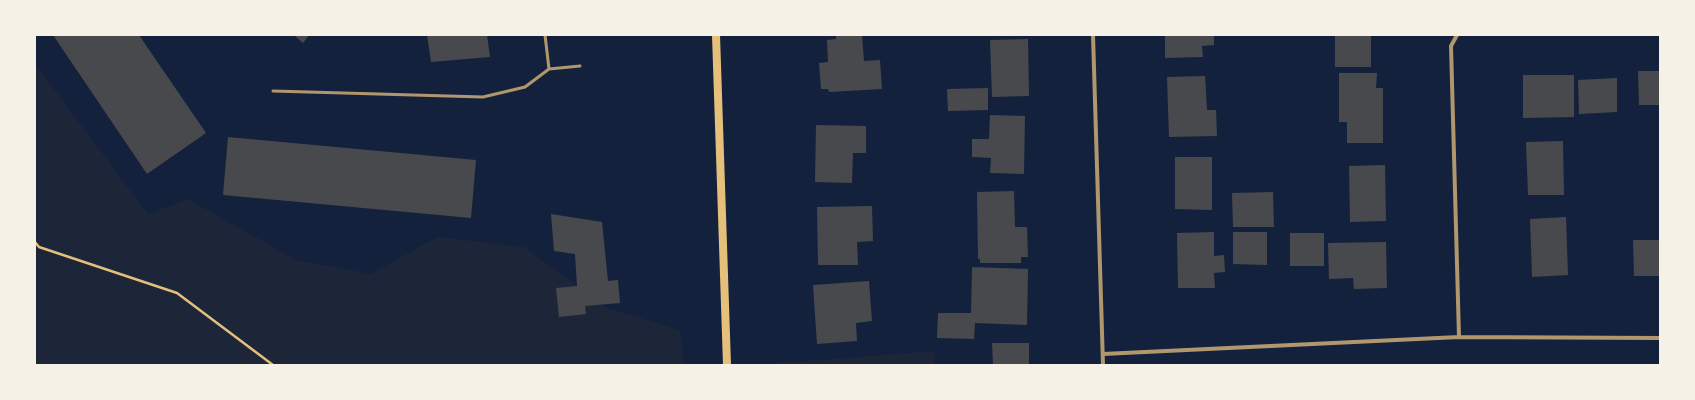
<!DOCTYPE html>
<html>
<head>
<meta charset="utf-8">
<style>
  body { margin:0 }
  #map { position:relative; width:1695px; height:400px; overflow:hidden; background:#14213d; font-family:"DM Sans",sans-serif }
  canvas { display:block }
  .frame { position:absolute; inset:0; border:36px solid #f6f1e7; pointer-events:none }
</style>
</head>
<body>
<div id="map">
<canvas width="1695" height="400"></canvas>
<div class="frame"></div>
</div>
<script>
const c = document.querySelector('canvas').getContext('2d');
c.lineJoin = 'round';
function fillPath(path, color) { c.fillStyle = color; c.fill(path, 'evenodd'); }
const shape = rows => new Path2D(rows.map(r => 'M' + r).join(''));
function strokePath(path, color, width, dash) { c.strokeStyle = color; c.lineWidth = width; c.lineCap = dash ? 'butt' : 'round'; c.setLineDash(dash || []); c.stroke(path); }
fillPath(shape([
  [35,64,148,214,188,199,296,260,371,274,437,237,524,247,605,307,680,330,684,365,35,365],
  [934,351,935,365,755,365]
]), '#1d2539');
fillPath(shape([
  [53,35,139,35,206,133,147,174],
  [294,35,309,35,303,43],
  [427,35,487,35,490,57,431,62],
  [836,35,862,35,864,61,880,60,882,89,829,92,828,89,821,89,819,63,828,62,827,40,836,39],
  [1165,35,1214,35,1214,45,1202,46,1203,57,1165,58],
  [1335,35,1371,35,1371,67,1335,67],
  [1028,39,1029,96,992,97,990,40],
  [1638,71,1660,71,1660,105,1639,105],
  [1339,73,1377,73,1376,88,1383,88,1383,143,1347,143,1347,122,1339,122],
  [1523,75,1574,75,1574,117,1523,118],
  [1205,76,1207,110,1216,110,1217,136,1169,137,1167,77],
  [1617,78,1617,112,1579,114,1578,80],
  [988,88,988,110,948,111,947,89],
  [990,115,1025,116,1024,174,990,173,991,158,972,157,972,139,989,139],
  [816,125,866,126,866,153,853,153,852,183,815,182],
  [228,137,476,160,471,218,223,195],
  [1563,141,1564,195,1528,195,1526,142],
  [1175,157,1212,157,1212,210,1175,209],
  [1385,165,1386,221,1350,222,1349,166],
  [1014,191,1015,227,1027,227,1028,257,1021,257,1021,263,980,263,980,259,978,259,977,192],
  [1273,192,1274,227,1233,227,1232,193],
  [872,206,873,241,857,242,858,265,818,265,817,207],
  [551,214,602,222,608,281,618,280,620,303,585,306,586,314,559,317,556,288,577,286,575,254,554,251],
  [1566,217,1568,275,1532,277,1530,219],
  [1214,232,1214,256,1224,255,1225,272,1214,273,1215,288,1178,288,1177,233],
  [1233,232,1267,232,1267,265,1233,264],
  [1290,233,1324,233,1324,266,1290,266],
  [1633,240,1660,240,1660,276,1634,276],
  [1386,242,1387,288,1354,289,1353,278,1329,279,1328,243],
  [972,267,1028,269,1027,325,975,323,974,339,937,338,938,313,971,313],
  [869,281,872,321,856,323,857,341,817,344,813,285],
  [992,343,1029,343,1029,365,993,365]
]), '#48494c');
strokePath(shape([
  [35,242,39,247,177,293,273,365]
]), '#e5c07b', 2.5);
strokePath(shape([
  [545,35,549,69,580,66],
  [273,91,483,97,525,87,549,69]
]), '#b1986c', 3);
strokePath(shape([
  [1093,35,1103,365],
  [1457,35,1451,46,1459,337],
  [1103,354,1459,337,1660,338]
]), '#b1986c', 4);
strokePath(shape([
  [716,35,727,365]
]), '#e5c07b', 8);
</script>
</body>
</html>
